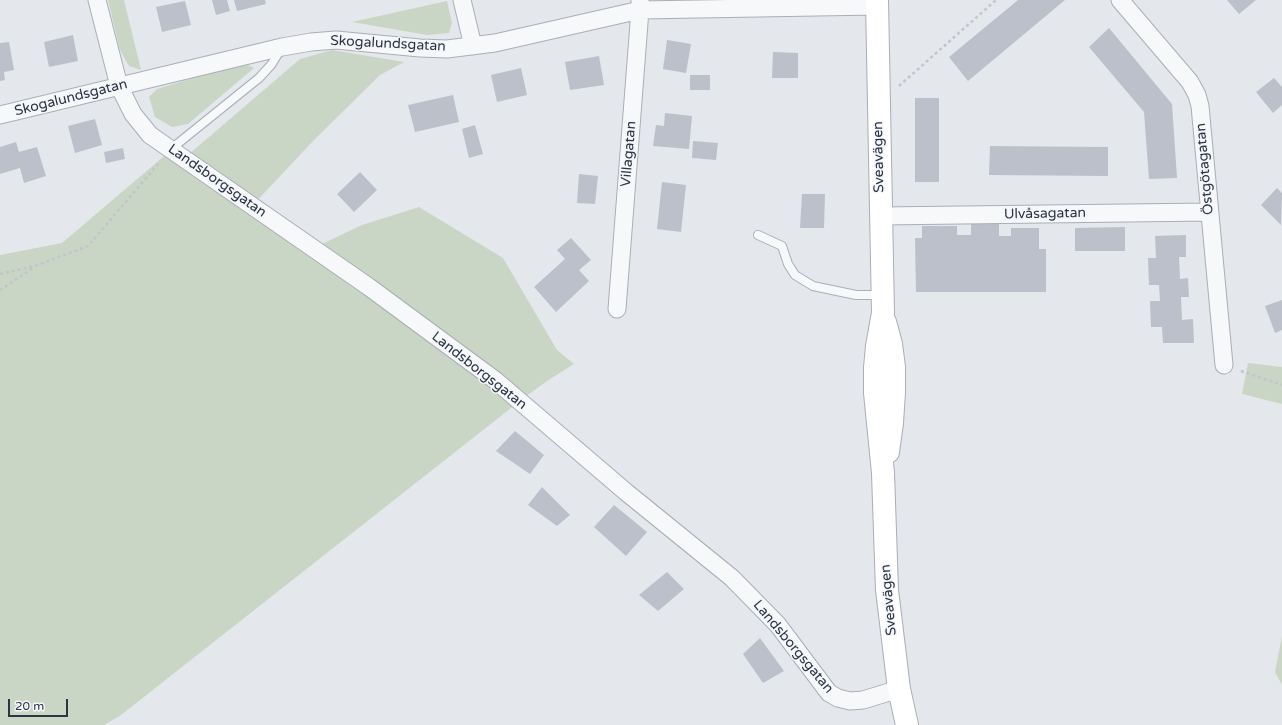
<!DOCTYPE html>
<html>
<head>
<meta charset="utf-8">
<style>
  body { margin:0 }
  #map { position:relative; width:1282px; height:725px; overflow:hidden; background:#e4e7ec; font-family:"Varela Round",sans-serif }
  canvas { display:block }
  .scale { position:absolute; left:8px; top:699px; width:60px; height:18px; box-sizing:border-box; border:2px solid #2b3445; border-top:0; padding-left:5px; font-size:12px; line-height:14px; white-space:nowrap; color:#2b3445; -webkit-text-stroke:3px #f4f6f9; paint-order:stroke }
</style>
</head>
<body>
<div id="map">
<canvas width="1282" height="725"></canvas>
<div class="scale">20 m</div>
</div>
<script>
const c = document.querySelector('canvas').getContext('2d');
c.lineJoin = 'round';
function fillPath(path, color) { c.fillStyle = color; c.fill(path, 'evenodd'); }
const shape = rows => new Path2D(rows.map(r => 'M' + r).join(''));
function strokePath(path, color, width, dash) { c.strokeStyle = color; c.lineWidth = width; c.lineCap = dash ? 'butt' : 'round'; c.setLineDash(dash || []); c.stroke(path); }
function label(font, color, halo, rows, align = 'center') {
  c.font = font + ' "Varela Round",sans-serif'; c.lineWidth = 3; c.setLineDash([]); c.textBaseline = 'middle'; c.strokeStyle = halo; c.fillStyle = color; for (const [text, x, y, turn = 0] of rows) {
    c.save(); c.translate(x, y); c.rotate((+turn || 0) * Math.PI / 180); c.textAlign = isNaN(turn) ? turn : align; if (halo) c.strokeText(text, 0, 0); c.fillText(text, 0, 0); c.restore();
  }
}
fillPath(shape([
  [108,0,124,0,141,70,129,66,120,50],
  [447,1,452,23,449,33,427,35,352,22],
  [332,50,404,62,380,75,314,140,252,206,322,244,362,225,419,207,503,258,557,350,574,364,547,381,525,397,121,715,104,725,0,725,0,255,62,243,176,146,188,155,300,59],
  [248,65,254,68,188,124,172,127,155,117,149,97,157,89,223,69],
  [1248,363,1282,367,1282,404,1242,394],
  [1282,636,1282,685,1275,672]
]), '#c9d6c5');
fillPath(shape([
  [212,0,227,0,230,11,216,15],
  [234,0,265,0,266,4,237,11],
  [1018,0,1065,0,968,81,949,57],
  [1227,0,1256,0,1239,14],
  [185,1,191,25,162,32,156,7],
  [1109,28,1172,104,1177,178,1149,179,1144,112,1089,47],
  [73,35,78,61,49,67,44,42],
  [667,40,691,44,686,73,663,69],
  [9,42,14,70,4,72,5,80,0,81,0,43],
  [773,52,798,53,798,78,772,78],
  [599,56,604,85,570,90,565,62],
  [521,68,527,95,497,102,491,75],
  [690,75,710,75,710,90,690,90],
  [1274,78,1282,87,1282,105,1273,113,1256,92],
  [453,95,459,122,415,132,408,105],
  [915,98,939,98,939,182,915,182],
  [665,113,692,116,689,149,653,146,656,125,664,126],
  [95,119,102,145,75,153,68,126],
  [475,125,483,154,469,158,462,129],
  [693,141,718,143,716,160,692,158],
  [16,142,19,152,37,147,46,176,24,183,20,168,0,174,0,147],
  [990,146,1108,147,1108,176,989,175],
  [123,148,125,159,106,163,104,152],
  [360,172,377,190,354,212,337,194],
  [579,174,598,176,595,204,577,203],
  [662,182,686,185,681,232,657,229],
  [1277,188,1282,193,1281,225,1261,205],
  [802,194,825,194,824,228,800,228],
  [971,224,999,224,999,236,1011,236,1011,228,1039,228,1039,249,1046,249,1046,292,916,292,915,238,922,238,922,226,957,226,957,235,971,235],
  [1125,227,1125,251,1075,251,1075,228],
  [1186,235,1186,257,1179,257,1180,279,1188,278,1189,297,1181,297,1182,320,1193,319,1194,343,1163,343,1162,327,1151,327,1150,301,1160,301,1159,285,1149,285,1148,258,1156,258,1155,236],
  [571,238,591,260,579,270,589,281,556,312,534,287,565,259,557,250],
  [1282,300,1282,330,1275,333,1265,306],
  [515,431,544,455,530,474,496,451],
  [542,487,570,515,557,526,528,505],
  [614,505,647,532,626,556,594,527],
  [667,572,684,589,658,611,639,595],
  [760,638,784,671,763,683,743,654]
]), '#bbc0ca');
const service = shape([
  [171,149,259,78,271,65,281,49],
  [758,235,782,246,788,264,795,275,813,286,856,295,881,295]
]);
const minor = shape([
  [97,0,119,86,133,114,150,135,369,287,495,380,626,492,732,578,778,625,829,693,838,698,850,701,863,700,899,689],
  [462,0,473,46],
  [1120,0,1190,82,1197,95,1200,106,1224,365],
  [0,115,282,47,311,42,336,40,420,48,447,49,495,43,640,10,877,6],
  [880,216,1209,212],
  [617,309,640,10,640,0]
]);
const secondary = shape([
  [877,0,883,313,877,346,875,368,875,393,883,473,887,590,899,689,907,725],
  [885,322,891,344,894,367,894,392,892,423,888,452]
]);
strokePath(service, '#a9aeb7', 10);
strokePath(minor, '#a9aeb7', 19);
strokePath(secondary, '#a9aeb7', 24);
strokePath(shape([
  [899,86,996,0],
  [0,274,35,266,88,246,159,163],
  [0,290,33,268],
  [1241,371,1282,385]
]), '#c2c5cb', 2.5, [3, 3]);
strokePath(service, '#f7f8fa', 8);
strokePath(minor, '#f7f8fa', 17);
strokePath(secondary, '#fff', 22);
label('14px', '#2b3445', '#f4f6f9', [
  ["Skogalundsgatan",388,44,3],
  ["Skogalundsgatan",71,98,-14],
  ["Villagatan",629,154,-85],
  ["Sveavägen",879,157,-91],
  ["Östgötagatan",1205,169,-95],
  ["Landsborgsgatan",217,181,35],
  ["Ulvåsagatan",1045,214,-1],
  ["Landsborgsgatan",479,371,38],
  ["Sveavägen",889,600,-95],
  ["Landsborgsgatan",793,647,50]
]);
</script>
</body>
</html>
